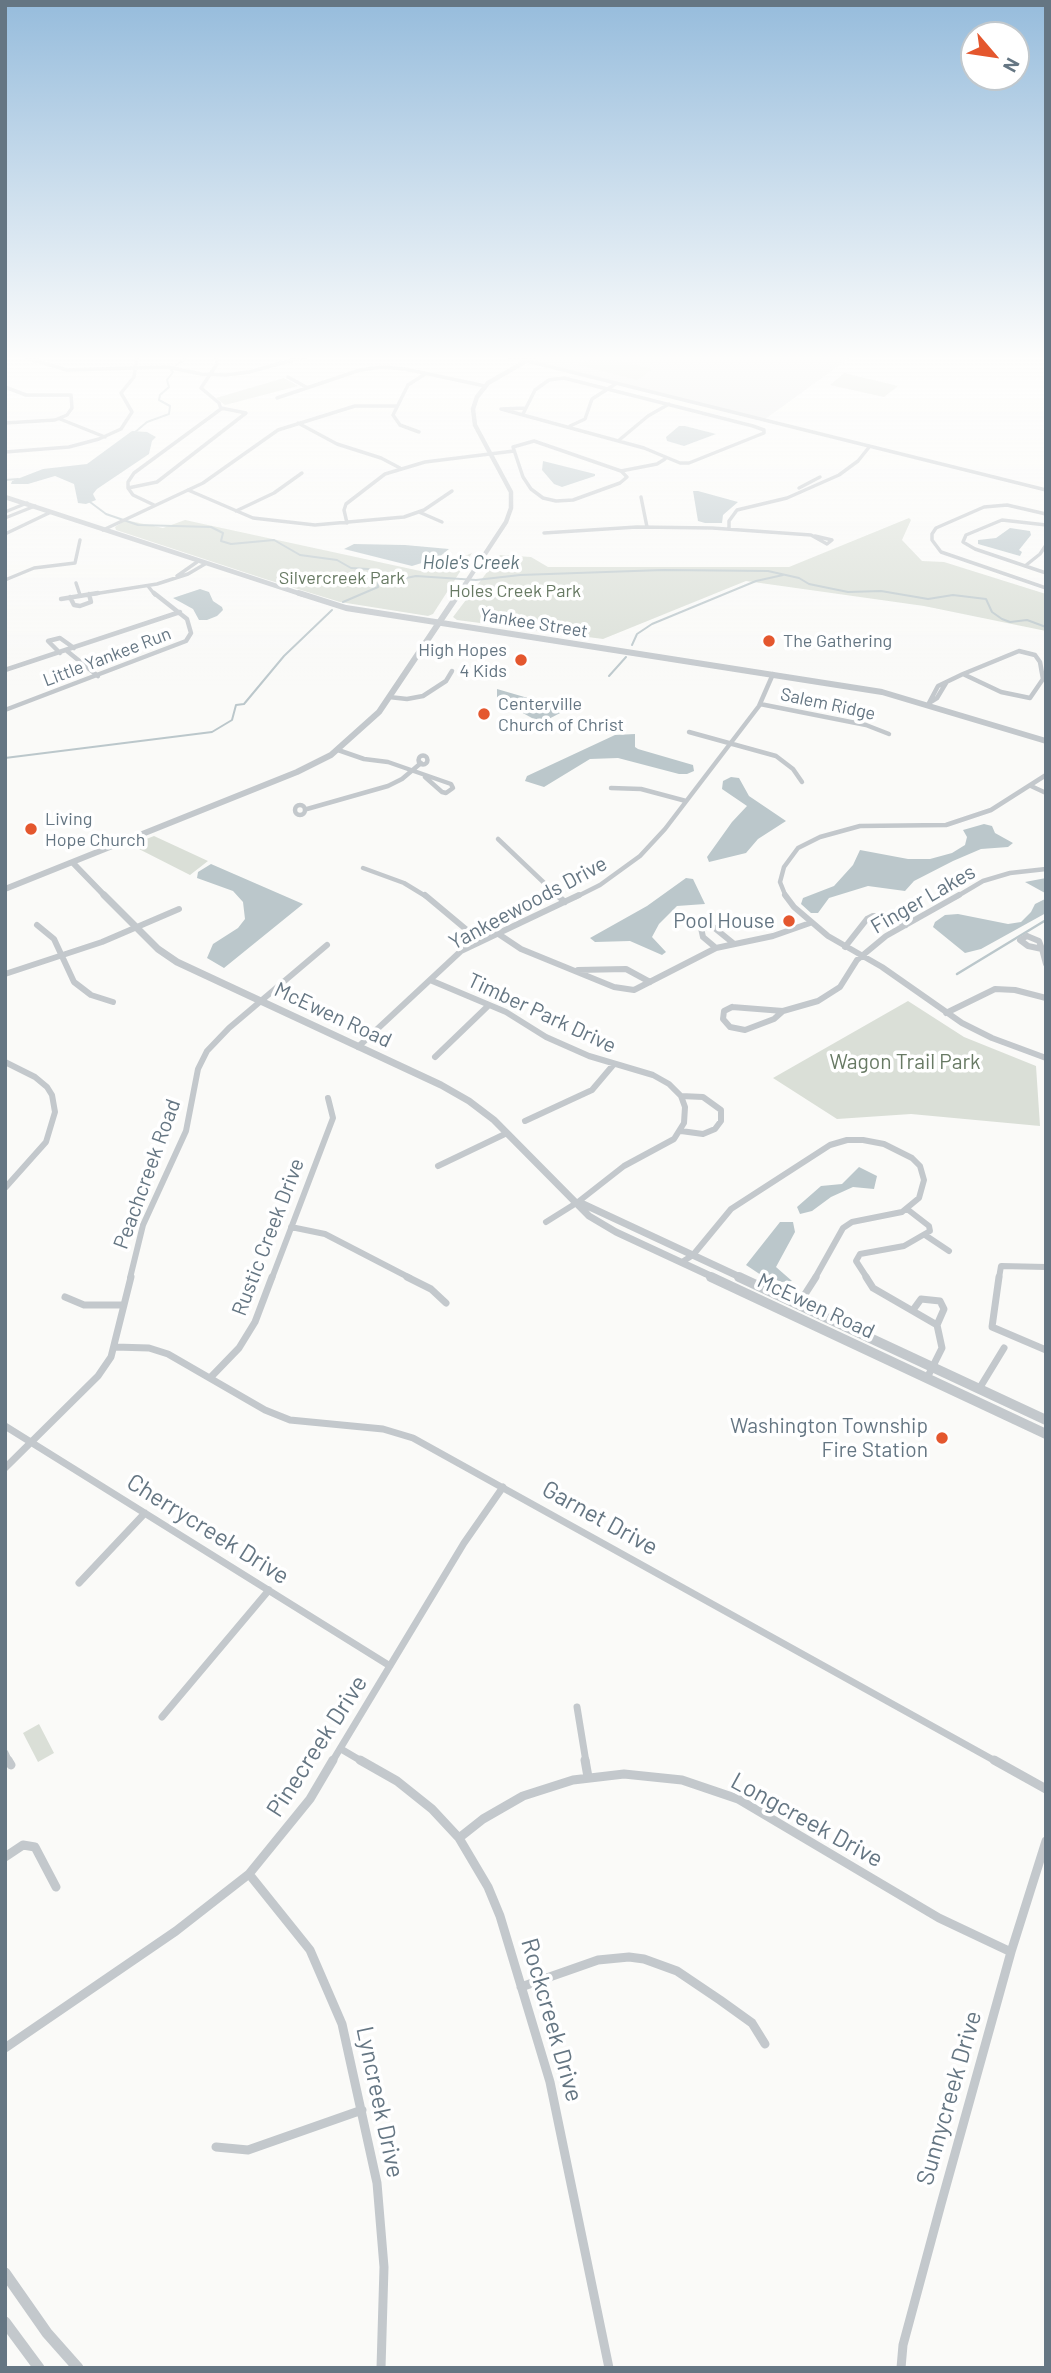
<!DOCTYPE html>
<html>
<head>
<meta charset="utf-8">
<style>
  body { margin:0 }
  #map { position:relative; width:1051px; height:2373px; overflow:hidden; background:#fafaf8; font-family:Barlow,sans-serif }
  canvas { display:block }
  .frame { position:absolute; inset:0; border:7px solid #657683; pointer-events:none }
  .north { position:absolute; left:960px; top:21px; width:70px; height:70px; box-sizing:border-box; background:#fff; border:2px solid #c1c8cd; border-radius:50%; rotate:119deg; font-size:19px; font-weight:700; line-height:28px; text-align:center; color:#657683 }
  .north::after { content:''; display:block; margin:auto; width:24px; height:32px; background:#e4572e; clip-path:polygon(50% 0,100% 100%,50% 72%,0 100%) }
</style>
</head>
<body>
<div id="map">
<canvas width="1051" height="2373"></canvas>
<div class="frame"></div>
<div class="north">N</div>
</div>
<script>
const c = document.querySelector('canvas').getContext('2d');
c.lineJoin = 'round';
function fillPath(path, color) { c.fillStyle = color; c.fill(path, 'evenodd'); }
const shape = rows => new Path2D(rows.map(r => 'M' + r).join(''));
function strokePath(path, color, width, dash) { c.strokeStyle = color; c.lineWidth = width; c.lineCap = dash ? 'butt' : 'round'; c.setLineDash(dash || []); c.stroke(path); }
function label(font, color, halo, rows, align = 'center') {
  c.font = font + ' Barlow,sans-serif'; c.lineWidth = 7; c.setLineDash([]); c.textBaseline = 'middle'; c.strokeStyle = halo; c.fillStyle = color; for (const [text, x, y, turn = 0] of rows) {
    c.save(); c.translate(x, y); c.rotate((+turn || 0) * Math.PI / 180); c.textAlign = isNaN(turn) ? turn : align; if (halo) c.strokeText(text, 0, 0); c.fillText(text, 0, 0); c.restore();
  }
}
fillPath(shape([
  [535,356,852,356,764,420,526,361]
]), '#e8e9e9');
fillPath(shape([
  [595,356,599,356,653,369,637,380,579,365],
  [844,373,898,386,884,397,830,385],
  [284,378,298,386,225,405,216,398],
  [909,518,911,520,902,540,922,561,944,562,1046,594,1046,631,924,606,746,581,603,639,457,620,453,617,500,555,531,557,548,567,789,567],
  [125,520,163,528,185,520,425,572,472,553,433,614,428,616,340,602,265,579,116,530,115,527],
  [154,836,208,861,190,875,131,845],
  [908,1001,964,1037,1036,1066,1040,1126,911,1114,837,1119,773,1078],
  [39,1724,54,1753,38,1762,23,1733]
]), '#dadfd7');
fillPath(shape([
  [679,426,685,426,716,434,684,446,667,441,666,437],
  [132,431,147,432,156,437,152,441,149,454,97,489,93,494,96,500,86,504,78,503,74,484,55,476,28,484,11,484,12,481,43,469,87,464],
  [543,461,595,474,595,476,562,487,554,484,542,470],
  [693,491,698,491,738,502,723,515,722,523,705,523,698,521],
  [1010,528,1030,531,1031,535,1019,550,1022,552,1020,556,978,544,978,540,996,538],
  [354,544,405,545,449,549,438,558,412,566,344,549],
  [200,589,209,592,213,601,222,607,223,610,217,616,207,620,199,620,193,609,173,598],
  [497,689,545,703,564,711,541,723,501,701,497,697],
  [615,735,635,734,635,747,638,749,693,765,694,771,687,774,679,774,618,758,590,759,544,787,525,781,527,776],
  [731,777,739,778,749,796,786,821,758,839,746,853,709,862,707,857,732,822,747,806,722,789,723,781],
  [984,824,992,826,995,833,1013,843,1008,847,981,849,953,861,914,881,905,891,868,886,829,898,818,913,811,913,801,904,803,898,834,886,853,865,860,850,908,859,930,859,952,853,965,845,967,837,963,830],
  [211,864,303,904,224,968,207,958,213,944,238,928,245,919,243,902,233,891,197,878,198,872],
  [686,878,693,879,705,904,677,906,659,924,652,937,666,952,662,955,630,941,595,942,590,938,647,906],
  [1046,878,1046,913,981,949,965,953,933,927,935,922,945,915,958,914,1008,924,1021,922,1031,912,1035,904,1045,899,1045,893,1025,882],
  [859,1167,877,1176,874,1189,853,1187,831,1197,812,1211,800,1214,797,1207,821,1186,842,1184],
  [780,1222,793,1222,795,1232,776,1267,792,1281,782,1282,761,1275,746,1265]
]), '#bbc7cb');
strokePath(shape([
  [176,365,185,360,184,356],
  [134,433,147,422,169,414,170,406,159,400,160,395,169,387,167,380,173,372,171,370],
  [5,480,18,479],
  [90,502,106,514,138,525,211,527,223,533,221,541,231,544,274,540,300,555,337,560,351,568,368,569,391,581,416,576,476,580,520,575,663,570,768,571,799,578,809,584,848,592,881,591,928,599,953,595,986,599,992,612,1002,619,1010,622,1027,620,1046,627],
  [343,602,378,587,378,584,385,581],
  [632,645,637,634,652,624,756,581,783,575],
  [609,676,626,657],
  [5,758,212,732,232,720,236,705,244,704,284,656,332,610]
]), '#bbc7cb', 2);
strokePath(shape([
  [957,974,1046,920]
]), '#bbc7cb', 2.5);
strokePath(shape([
  [507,356,1046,490],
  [1002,356,1046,356],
  [37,357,37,361,27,359,37,357],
  [37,361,67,370,167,367,201,374,226,375,249,372,308,356],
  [288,377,306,387],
  [5,387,26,395,71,395,72,408,67,415,55,420,5,423],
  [277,398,360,370,382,367,405,369,485,386],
  [523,414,535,390,549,380,564,378,753,426,764,430,764,433,689,463,680,463,644,448,501,409,526,408],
  [60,419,105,437],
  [298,423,337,444,381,458,400,468],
  [570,426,585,419,592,399,617,383],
  [419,432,400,425,393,415,408,385,425,374],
  [534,441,621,471,627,477,620,483,573,500,556,501,543,498,531,489,523,477,513,447,534,441],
  [618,441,648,416,669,404],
  [5,452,69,447,99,439,121,429,132,412,121,393,134,377,137,356],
  [621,471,657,464,665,459],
  [128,488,157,482,246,413,221,408],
  [799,488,820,477],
  [188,490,253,518,315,525,404,517,424,510,452,491],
  [641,497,647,527],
  [154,505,133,495,128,488,128,482,134,473,221,409,219,403,201,388,217,364,216,356],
  [236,511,274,493,302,473],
  [5,512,27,503],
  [419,512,442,522],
  [1046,514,1007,505,984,507,936,528,932,534,932,540,941,552,1046,588],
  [5,518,35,506],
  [347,523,344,510,346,504,385,474,425,462,514,451],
  [1046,525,1002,520,966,535,963,542,975,549,1046,573],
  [729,529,729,521,737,510,787,498,839,475,858,461,870,446],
  [103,530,203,483,278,430,355,406,396,406],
  [544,533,637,527,712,528,811,535,827,544,832,540,815,536],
  [5,534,51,512],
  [1025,566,1040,554,1046,545],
  [177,576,197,562],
  [5,580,34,568,75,563,80,540],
  [76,583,80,595],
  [148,586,155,595],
  [87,595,157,584,188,574,205,564]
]), '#c3c8cc', 3.5);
strokePath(shape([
  [70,597,74,605,80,606,91,602,89,594],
  [61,599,98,593],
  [67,651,98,676],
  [1019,651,1035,655,1040,662,1043,679,1030,698,1001,692,963,674,1019,651],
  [60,653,48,641,60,638,74,648],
  [5,670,180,612],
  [389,697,407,699,423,696,446,681,452,671],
  [929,703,938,686,963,674],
  [929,703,937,698,946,683],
  [760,704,866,725,889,734],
  [5,710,186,641,191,633,187,619,154,593],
  [689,732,776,756,793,769,802,782],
  [338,750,364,759,388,762,451,784,453,788,446,793,442,792,425,777],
  '418.5 760a4.5 4.5 0 1 1 9 0a4.5 4.5 0 1 1-9 0Z',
  [1031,786,1046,793],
  [611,788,641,789,686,801],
  '295 810a5 5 0 1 1 10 0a5 5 0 1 1-10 0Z',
  [307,809,388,786,402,779,421,763],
  [498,839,559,897],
  [363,868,404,883,427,897],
  [576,897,600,885,640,856,665,829,759,706,773,674],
  [786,897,780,882,784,867,798,848,820,837,860,826,946,825,991,810,1046,775],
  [956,897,983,881,1010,873,1046,869]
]), '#c3c8cc', 4.5);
strokePath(shape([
  [425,895,480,941],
  [557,895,565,902],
  [785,895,794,907,828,936,882,967,962,1023,992,1038,1046,1058],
  [37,925,54,939,74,982,91,995,113,1002],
  [497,933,521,949,614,987,634,990,716,948,773,936,810,923],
  [1027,936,1039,941,1042,949,1028,946,1020,940,1027,936],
  [845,947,867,919,873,916,888,916,906,925],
  [716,948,703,937,701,928,712,926,733,943],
  [1042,949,1046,964],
  [578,970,626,969,650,982],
  [5,974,102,942,179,909],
  [430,980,506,1012,546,1037,589,1056,653,1075,669,1084,681,1096,685,1107,684,1123,674,1139,624,1166,578,1202,546,1222],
  [732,1007,783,1011,774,1019,745,1030,730,1027,723,1019,724,1011,732,1007],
  [783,1011,818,1001,840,987,857,960,886,936,959,895],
  [946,1013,995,989,1015,990,1046,998],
  [358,1047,461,951,579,895],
  [435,1057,489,1005],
  [5,1062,35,1077,47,1087,52,1095,55,1112,46,1142,5,1188],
  [681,1096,703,1097,721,1110,721,1121,715,1129,703,1134,681,1131],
  [525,1121,592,1090,614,1064],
  [438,1166,507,1133],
  [291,1227,325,1234,410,1278],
  [925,1235,949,1251],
  [682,1262,693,1255,731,1209,830,1145,847,1140,863,1140,884,1144,912,1158,920,1166,924,1180,919,1198,902,1212,852,1222,843,1228,815,1278],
  [130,1278,143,1225,186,1131,198,1069,207,1051,229,1028,327,945],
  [272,1278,333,1118,328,1098],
  [867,1278,856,1261,860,1254,904,1246,930,1231,929,1226,907,1209],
  [999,1278,1001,1266,1046,1267]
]), '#c3c8cc', 6);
strokePath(shape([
  [407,1277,431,1289,446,1303],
  [866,1277,873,1288,937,1325,942,1348,927,1378],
  [999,1277,992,1327,1046,1350],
  [65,1297,84,1305,124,1305],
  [798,1305,816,1277],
  [913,1310,921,1299,940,1301,944,1309,937,1325],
  [115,1347,149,1348,168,1354,265,1410,290,1420,383,1429,413,1438,997,1762],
  [210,1378,239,1348,255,1322,272,1277],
  [979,1389,1004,1348],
  [5,1426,390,1666],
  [5,1468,98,1376,111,1357,131,1277],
  [79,1583,145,1513],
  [577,1707,586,1762],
  [162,1717,269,1590],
  [341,1749,363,1762],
  [5,1753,9,1762],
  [332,1762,464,1543,503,1487]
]), '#c3c8cc', 7);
strokePath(shape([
  [8,1760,11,1765],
  [360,1760,397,1781,432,1809,459,1838,488,1887,500,1916,550,2082,609,2368],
  [585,1760,588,1777],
  [994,1760,1046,1789],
  [459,1838,483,1819,523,1796,573,1780,624,1774,682,1780,738,1799,939,1918,1011,1952],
  [5,1857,23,1845,35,1847,56,1887],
  [249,1874,310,1950,342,2024,377,2183,384,2267,381,2368],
  [521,1987,598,1960,629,1957,644,1959,677,1971,720,2000,752,2023,765,2044],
  [5,2048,176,1931,249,1874,310,1799,333,1760],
  [216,2147,248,2150,362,2110],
  [901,2368,903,2345,941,2204,1011,1952,1046,1841]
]), '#c3c8cc', 9);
strokePath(shape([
  [5,497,304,595],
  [458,595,506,522,511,508,511,492,475,425,473,409,477,397,488,383,535,356]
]), '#c3c8cc', 4.5);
strokePath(shape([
  [299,593,346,608,882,692,1046,741],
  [73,863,106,897],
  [5,889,297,772,331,755,379,712,459,593]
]), '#c3c8cc', 6);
strokePath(shape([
  [104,895,158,949,177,962,441,1085,469,1101,494,1120,589,1216,616,1232,715,1278],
  [581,1203,742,1278]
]), '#c3c8cc', 7);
strokePath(shape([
  [711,1277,1046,1434],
  [739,1277,1046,1420]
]), '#c3c8cc', 10);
strokePath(shape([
  [5,2273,47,2333,78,2368],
  [5,2322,39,2368]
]), '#c3c8cc', 11);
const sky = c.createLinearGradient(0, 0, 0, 688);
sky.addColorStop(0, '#96bcdc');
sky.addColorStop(0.52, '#fdfdfc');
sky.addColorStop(1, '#fdfdfc00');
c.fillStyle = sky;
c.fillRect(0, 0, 1051, 688);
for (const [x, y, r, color] of [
  [769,641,7,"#e4572e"],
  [521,660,7,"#e4572e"],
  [484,714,7,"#e4572e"],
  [31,829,7,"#e4572e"],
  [789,921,7,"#e4572e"],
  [942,1438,7,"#e4572e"]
]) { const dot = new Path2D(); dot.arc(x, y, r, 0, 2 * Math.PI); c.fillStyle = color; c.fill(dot); strokePath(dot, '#fff', 2.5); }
label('18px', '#687a64', '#fff', [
  ["Silvercreek Park",342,578],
  ["Holes Creek Park",515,591]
]);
label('18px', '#657683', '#fff', [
  ["Yankee Street",534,623,9],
  ["Little Yankee Run",107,657,-21],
  ["Salem Ridge",828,704,12]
]);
label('18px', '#657683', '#fff', [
  ["The Gathering",783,641],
  ["High Hopes",507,650,"right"],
  ["4 Kids",507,671,"right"],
  ["Centerville",498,704],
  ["Church of Christ",498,725],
  ["Living",45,819],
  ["Hope Church",45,840]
], 'left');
label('italic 19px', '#60757c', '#fff', [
  ["Hole's Creek",471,563]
]);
label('21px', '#657683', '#fff', [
  ["Finger Lakes",923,899,-30],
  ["Yankeewoods Drive",528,903,-28],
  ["Timber Park Drive",542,1013,25],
  ["McEwen Road",333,1015,25],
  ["Peachcreek Road",147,1174,-70],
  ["Rustic Creek Drive",268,1237,-69],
  ["McEwen Road",816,1306,25]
]);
label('21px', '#657683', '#fff', [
  ["Pool House",775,921],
  ["Washington Township",928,1426],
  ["Fire Station",928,1450]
], 'right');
label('21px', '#687a64', '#fff', [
  ["Wagon Trail Park",905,1062]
]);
label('24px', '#657683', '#fff', [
  ["Garnet Drive",600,1518,29],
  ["Cherrycreek Drive",208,1529,32],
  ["Pinecreek Drive",317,1746,-57],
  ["Longcreek Drive",807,1820,29],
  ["Rockcreek Drive",552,2020,74],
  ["Sunnycreek Drive",949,2098,-74],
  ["Lyncreek Drive",380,2102,78]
]);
</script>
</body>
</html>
